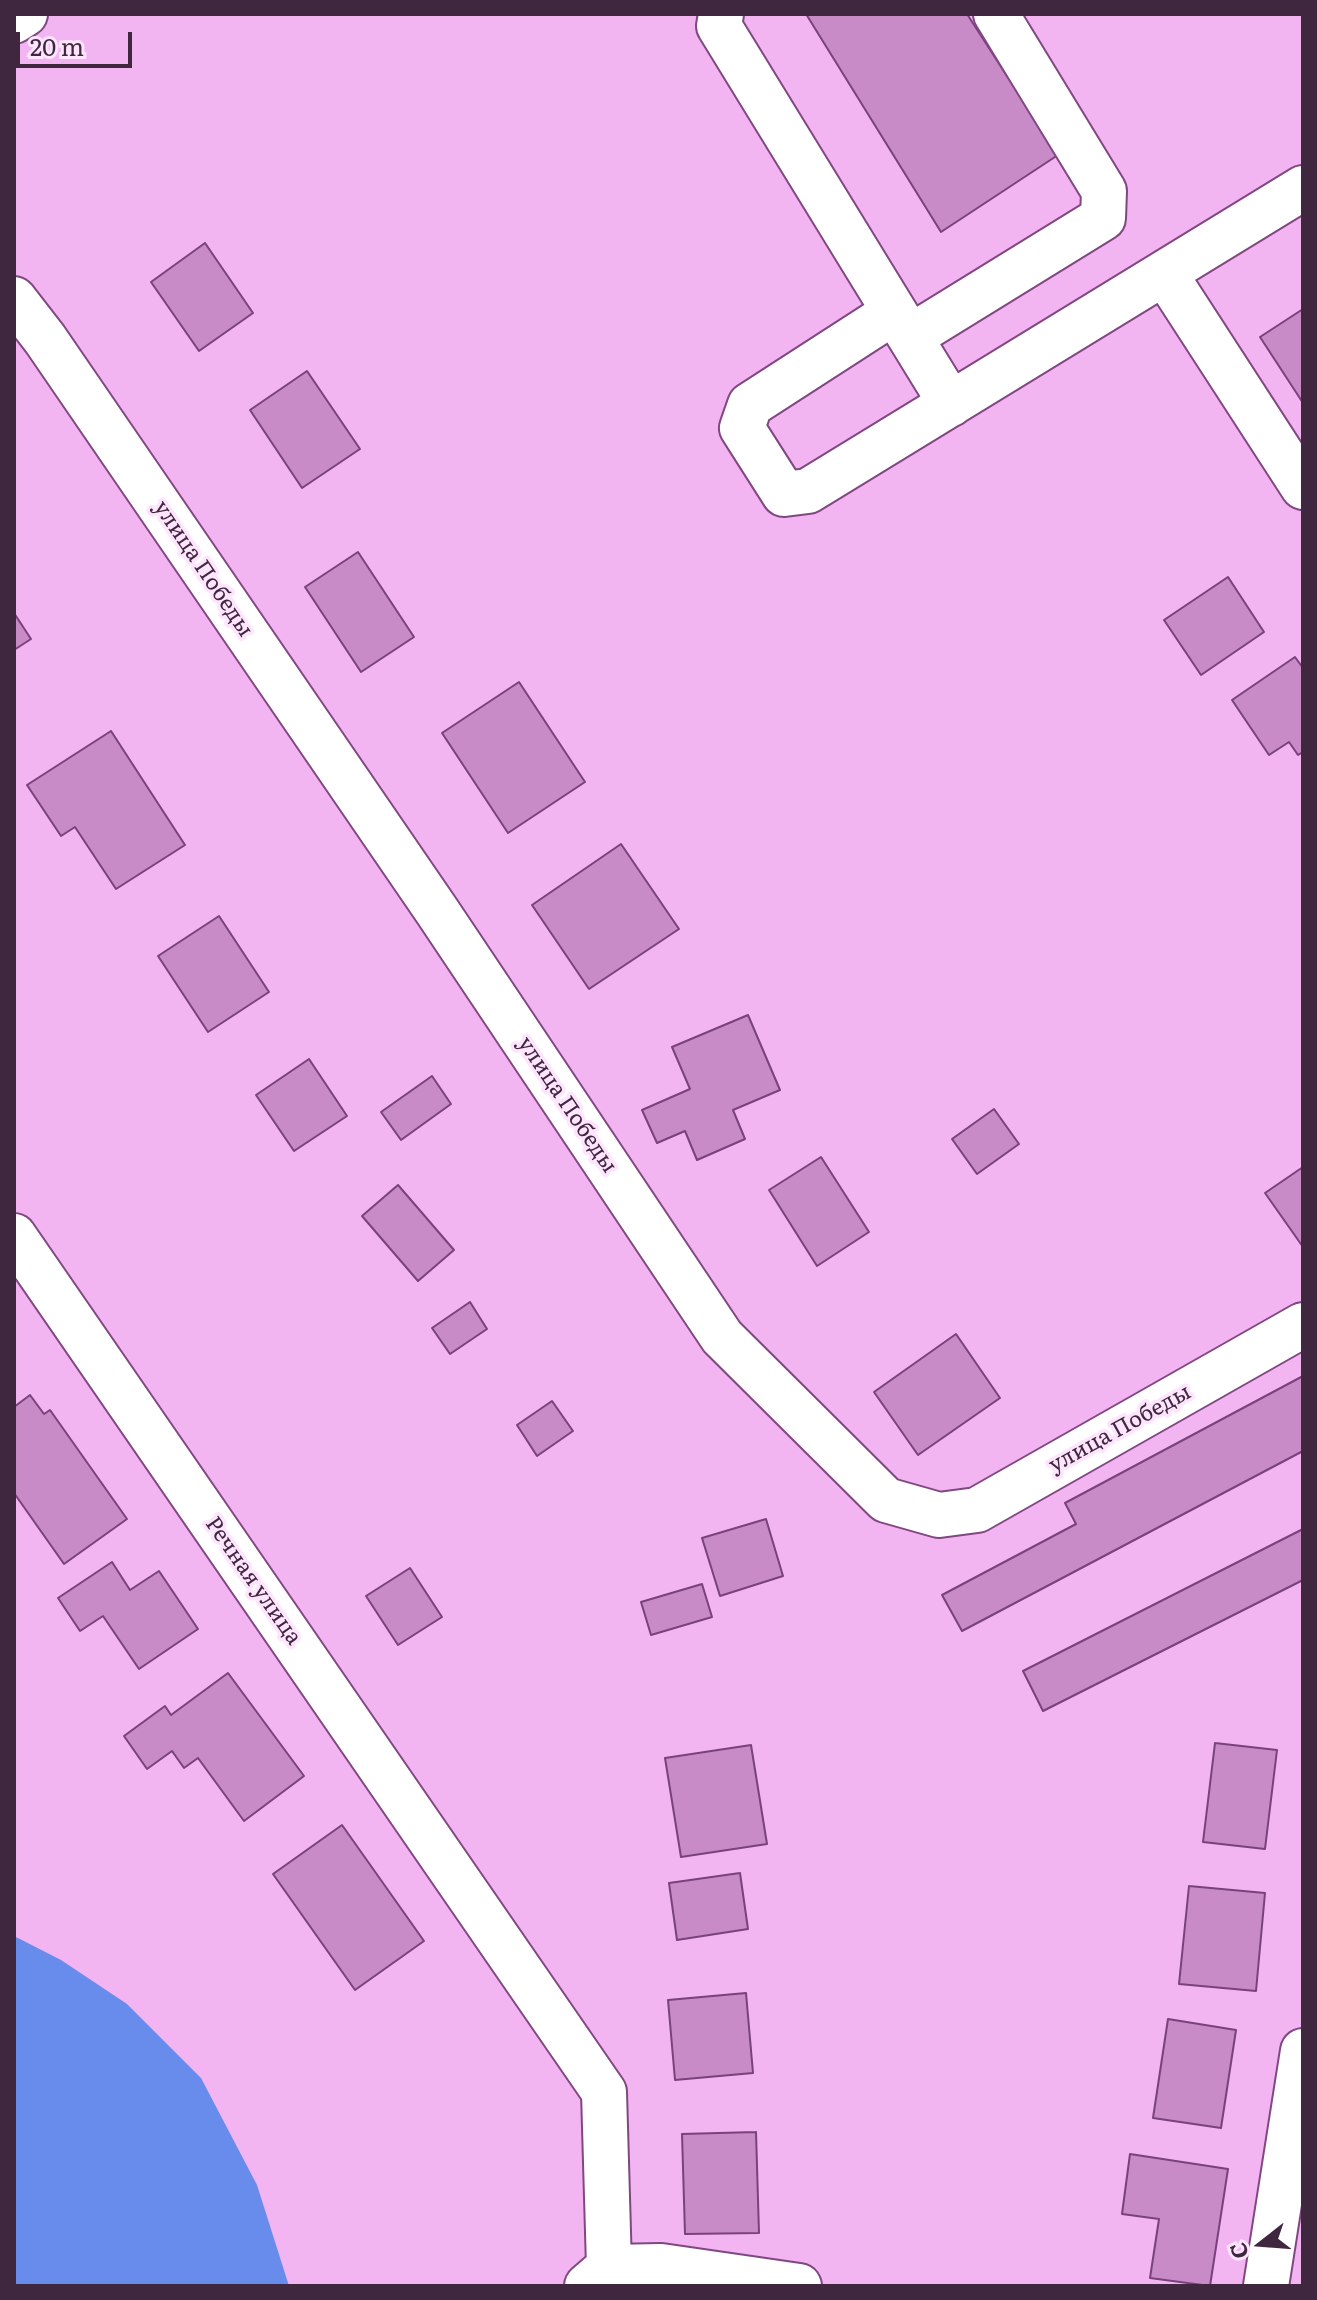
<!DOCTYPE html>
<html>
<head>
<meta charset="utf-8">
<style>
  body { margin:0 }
  #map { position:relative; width:1317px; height:2300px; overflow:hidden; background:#f3b4f2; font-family:Literata,serif }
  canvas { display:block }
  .frame { position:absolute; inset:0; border:16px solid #3f2740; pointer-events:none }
  .north { position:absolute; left:1221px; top:2204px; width:80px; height:80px; -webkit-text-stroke:6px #fee4fd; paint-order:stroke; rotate:253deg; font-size:22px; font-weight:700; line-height:32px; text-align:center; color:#3f2740 }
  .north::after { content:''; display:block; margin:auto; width:28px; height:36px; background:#3f2740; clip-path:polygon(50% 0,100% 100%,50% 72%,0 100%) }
  .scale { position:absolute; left:16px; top:32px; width:116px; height:36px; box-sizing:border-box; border:4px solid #3f2740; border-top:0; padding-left:10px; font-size:24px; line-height:28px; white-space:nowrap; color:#3f2740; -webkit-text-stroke:6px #fee4fd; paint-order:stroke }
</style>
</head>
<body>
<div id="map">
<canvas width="1317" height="2300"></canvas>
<div class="frame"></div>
<div class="north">С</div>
<div class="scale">20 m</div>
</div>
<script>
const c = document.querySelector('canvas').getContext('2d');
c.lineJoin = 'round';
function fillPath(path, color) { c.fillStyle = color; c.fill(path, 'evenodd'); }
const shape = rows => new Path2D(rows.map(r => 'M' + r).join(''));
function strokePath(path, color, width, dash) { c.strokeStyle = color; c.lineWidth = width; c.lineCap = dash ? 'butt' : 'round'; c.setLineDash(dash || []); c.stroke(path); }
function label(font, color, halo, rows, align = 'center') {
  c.font = font + ' Literata,serif'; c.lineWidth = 7; c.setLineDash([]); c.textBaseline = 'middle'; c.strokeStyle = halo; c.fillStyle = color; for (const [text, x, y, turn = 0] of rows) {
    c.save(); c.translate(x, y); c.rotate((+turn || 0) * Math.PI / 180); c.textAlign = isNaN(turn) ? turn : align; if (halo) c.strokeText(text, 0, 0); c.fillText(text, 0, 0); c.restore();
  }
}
fillPath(shape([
  [14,1936,61,1960,127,2004,201,2078,257,2185,289,2286,14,2286]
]), '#688ceb');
const building = shape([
  [806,14,967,14,1058,155,941,232,806,14],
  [205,243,253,313,199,351,151,282,205,243],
  [1303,309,1303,403,1260,337,1303,309],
  [307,371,360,449,302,488,250,410,307,371],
  [358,552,414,637,361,672,305,587,358,552],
  [1228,577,1264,632,1201,675,1164,620,1228,577],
  [14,613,31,639,14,650,14,613],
  [1295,657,1303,668,1303,752,1298,755,1289,742,1269,755,1232,700,1295,657],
  [519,682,585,782,508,833,442,733,519,682],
  [111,731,185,845,116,889,75,827,61,836,27,785,111,731],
  [621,844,679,929,589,989,532,905,621,844],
  [219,916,269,992,208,1032,158,956,219,916],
  [748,1015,780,1090,733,1110,745,1139,697,1160,685,1131,657,1143,642,1110,690,1089,672,1047,748,1015],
  [309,1059,347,1116,294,1151,256,1095,309,1059],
  [432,1076,451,1104,401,1140,381,1112,432,1076],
  [994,1109,1019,1144,977,1174,952,1139,994,1109],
  [821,1157,869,1232,817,1266,769,1190,821,1157],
  [1303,1167,1303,1247,1265,1193,1303,1167],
  [398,1185,454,1250,418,1281,362,1216,398,1185],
  [470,1302,487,1329,450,1354,432,1328,470,1302],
  [956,1334,1000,1398,918,1455,874,1392,956,1334],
  [1303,1376,1303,1451,962,1631,942,1595,1076,1524,1065,1503,1303,1376],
  [30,1395,44,1414,50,1410,127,1519,64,1564,14,1493,14,1407,30,1395],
  [552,1401,573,1431,537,1456,517,1425,552,1401],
  [766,1519,783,1576,720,1596,702,1538,766,1519],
  [1303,1529,1303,1580,1043,1711,1023,1671,1303,1529],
  [112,1562,130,1590,159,1571,198,1629,139,1669,103,1616,80,1631,58,1598,112,1562],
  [410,1568,442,1617,398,1645,366,1596,410,1568],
  [702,1584,712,1617,651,1635,641,1602,702,1584],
  [228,1673,304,1776,244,1821,198,1758,184,1768,172,1751,147,1769,124,1736,165,1706,171,1715,228,1673],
  [1215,1743,1277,1750,1265,1849,1203,1842,1215,1743],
  [751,1745,767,1844,681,1857,665,1758,751,1745],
  [342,1825,424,1941,355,1990,273,1874,342,1825],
  [740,1873,748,1929,677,1940,669,1883,740,1873],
  [1189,1886,1265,1893,1256,1991,1179,1984,1189,1886],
  [746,1993,753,2073,675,2080,668,2000,746,1993],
  [1168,2019,1236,2030,1221,2128,1153,2118,1168,2019],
  [756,2132,759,2233,685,2234,682,2134,756,2132],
  [1130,2154,1228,2169,1210,2286,1150,2278,1159,2219,1122,2214,1130,2154]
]);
fillPath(building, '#c88bc8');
strokePath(building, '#79427a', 2);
const minor = shape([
  [721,14,719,26,951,404],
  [14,21,25,14],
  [1165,274,1303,487],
  [14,299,45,339,437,911,722,1337,886,1500,939,1515,977,1510,1303,1325],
  [894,312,750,405,742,428,784,494,808,491,1303,188],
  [910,337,1103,218,1104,191,996,14],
  [14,1236,604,2092,609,2267],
  [587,2286,609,2267,661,2266,799,2286],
  [1266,2286,1303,2051]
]);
strokePath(minor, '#804881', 48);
strokePath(minor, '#fff', 44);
label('22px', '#3f2740', '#fee4fd', [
  ["улица Победы",203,569,56],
  ["улица Победы",567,1105,56],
  ["улица Победы",1120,1429,-29],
  ["Речная улица",253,1581,55]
]);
</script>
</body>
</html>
